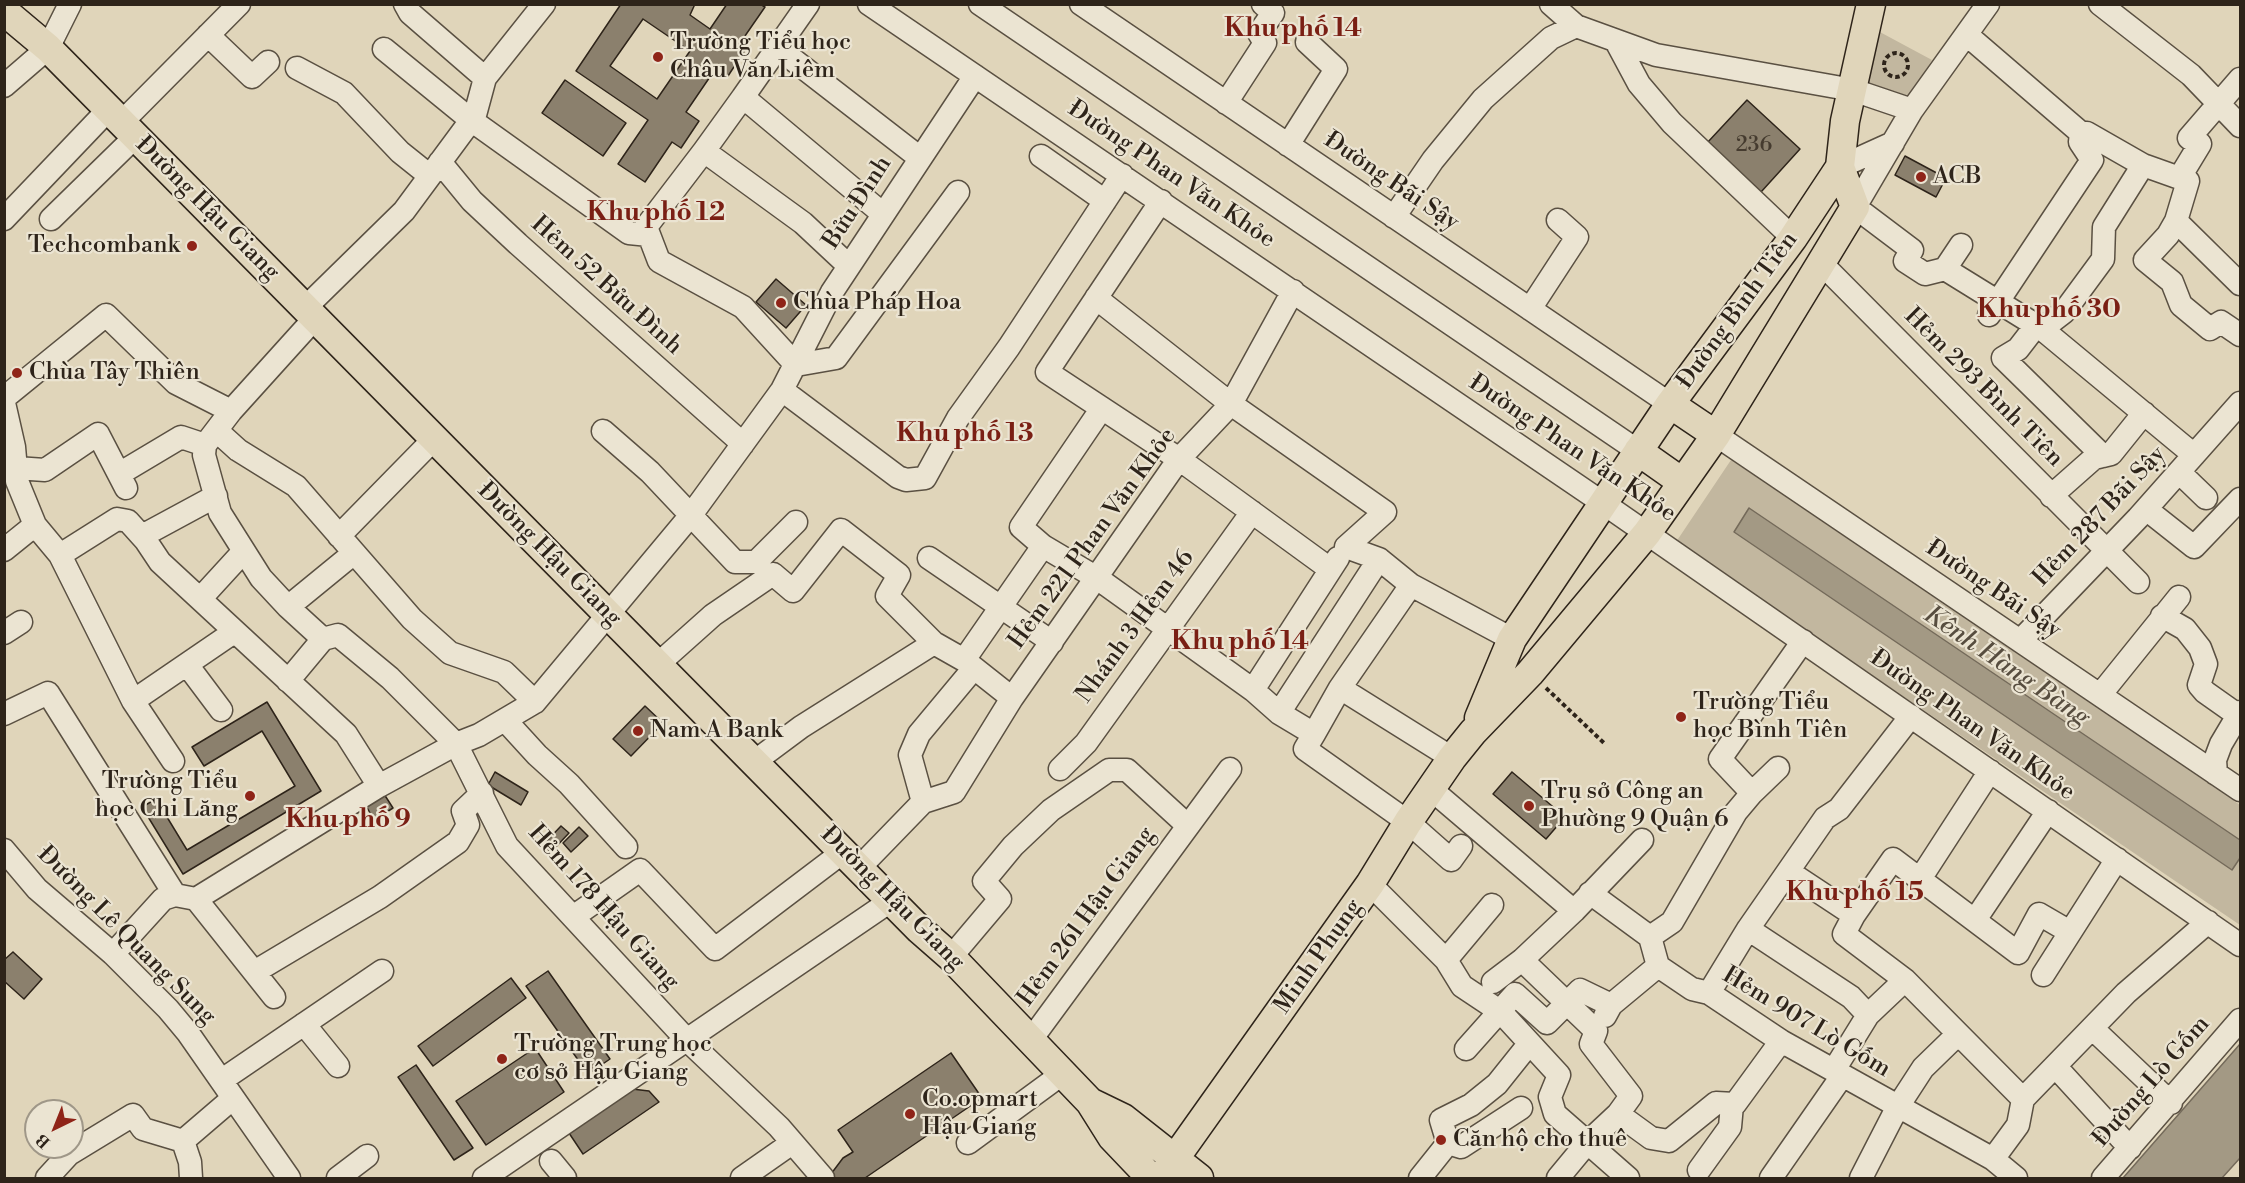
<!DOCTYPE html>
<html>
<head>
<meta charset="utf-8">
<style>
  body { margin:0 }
  #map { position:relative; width:2245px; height:1183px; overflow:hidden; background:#e0d5ba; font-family:"Libre Bodoni",serif }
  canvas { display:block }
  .frame { position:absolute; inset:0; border:6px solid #2e241a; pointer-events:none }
  .north { position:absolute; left:24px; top:1099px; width:60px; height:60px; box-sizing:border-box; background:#ebe4d2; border:2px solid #9f9788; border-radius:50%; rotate:223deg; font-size:16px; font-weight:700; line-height:24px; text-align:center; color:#2e241a }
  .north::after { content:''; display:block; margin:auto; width:21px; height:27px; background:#8f2418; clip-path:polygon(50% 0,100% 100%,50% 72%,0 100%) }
</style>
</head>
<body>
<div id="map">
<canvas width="2245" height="1183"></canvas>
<div class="frame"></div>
<div class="north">B</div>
</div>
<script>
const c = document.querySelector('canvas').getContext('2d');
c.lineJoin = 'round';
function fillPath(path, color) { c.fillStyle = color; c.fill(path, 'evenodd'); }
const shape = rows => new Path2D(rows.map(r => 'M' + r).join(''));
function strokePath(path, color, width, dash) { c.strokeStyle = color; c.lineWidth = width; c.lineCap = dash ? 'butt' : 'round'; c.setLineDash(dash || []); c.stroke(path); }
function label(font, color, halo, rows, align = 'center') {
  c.font = font + ' "Libre Bodoni",serif'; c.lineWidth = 4.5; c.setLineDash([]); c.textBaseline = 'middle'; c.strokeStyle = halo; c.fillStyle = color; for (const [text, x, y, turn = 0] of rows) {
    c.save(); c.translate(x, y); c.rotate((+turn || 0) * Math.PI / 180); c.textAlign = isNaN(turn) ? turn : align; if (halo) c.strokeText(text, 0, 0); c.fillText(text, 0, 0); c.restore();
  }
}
fillPath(shape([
  [1878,31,1932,60,1909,97,1870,88,1866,79],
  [1731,460,2240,805,2240,925,1676,542]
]), '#c2b79f');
const water = shape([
  [1749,508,2240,840,2240,858,2232,870,1734,532,1749,508],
  [2240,1044,2240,1158,2222,1178,2123,1178,2240,1044]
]);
fillPath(water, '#a39984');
strokePath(water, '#746a5a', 1.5);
const building = shape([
  [621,4,695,4,690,15,710,29,727,4,760,4,765,7,738,46,745,50,728,76,716,68,686,112,699,121,681,148,672,142,645,182,618,164,648,120,576,71,621,4],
  [643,19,690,51,657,99,610,66,643,19],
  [565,80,626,123,603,156,542,113,565,80],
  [1747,100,1800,149,1761,192,1707,143,1747,100],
  [1905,156,1946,178,1936,197,1895,175,1905,156],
  [776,279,806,305,786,328,756,302,776,279],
  [267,702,321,791,183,874,142,807,156,799,187,850,295,786,262,731,204,766,192,747,267,702],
  [645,706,663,723,631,756,613,739,645,706],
  [495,772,528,792,521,805,488,785,495,772],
  [1512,772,1565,817,1546,839,1493,794,1512,772],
  [384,794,393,808,374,820,365,804,384,794],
  [561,826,569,833,551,852,543,845,561,826],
  [579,827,588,836,571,852,563,843,579,827],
  [13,952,42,979,24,999,4,981,4,960,13,952],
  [548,971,610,1059,588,1074,526,986,548,971],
  [511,978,526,998,433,1066,418,1046,511,978],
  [535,1048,564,1092,486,1145,456,1101,535,1048],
  [951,1053,982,1098,865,1178,828,1178,843,1158,853,1152,838,1130,951,1053],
  [416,1065,473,1148,454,1160,398,1077,416,1065],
  [632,1089,649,1091,659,1102,583,1154,569,1133,632,1089]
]);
fillPath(building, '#8b806d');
strokePath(building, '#2e241a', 1.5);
const minor = shape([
  [405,4,410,13,485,78],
  [808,4,743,97,883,214],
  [869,4,1603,503,2240,945],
  [980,4,1638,451],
  [1081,4,1670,404],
  [1551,4,1576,26,1656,55,1853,90,1912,110],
  [1988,4,1912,110,1855,207,1912,250,1905,261,1925,274,1945,269,2042,329,2064,312,2103,259,2104,227,2143,165],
  [2100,4,2191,75,2240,126],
  [208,35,252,77,268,62],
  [1967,35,2081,133,2087,133,2143,165,2188,181,2176,221,2240,284],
  [1617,43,1639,84,1672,123,1793,238],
  [778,48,920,158],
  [384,49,471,120,629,233,649,235],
  [297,68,344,93,400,152,430,176],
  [4,86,48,48,70,4],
  [743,97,704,151,803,223,849,266],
  [1226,103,1265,43,1259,33,1273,13,1263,4],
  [121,123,239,4],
  [1288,145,1336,69,1307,42],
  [704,151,646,227,659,261,743,307,796,365,836,358,958,192],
  [1041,156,1105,201],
  [440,162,472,201,518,244,743,444],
  [1840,167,1893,143],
  [2180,177,2200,144,2189,138,2240,79],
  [1161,201,1047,372,1179,459,1330,569],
  [1394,217,1433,160,1483,99,1551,38,1576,26],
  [4,219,108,110],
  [51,219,135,137],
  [2176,221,2168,235,2145,260,2172,282,2181,305,2210,329,2221,322,2240,335],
  [1821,263,2138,582],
  [1945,269,1961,245],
  [1096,298,1231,404,1385,512,1346,547,1379,559,1411,585,1512,639],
  [305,308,404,211,475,115,485,78,544,4],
  [1530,309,1577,237,1558,220],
  [1989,315,2092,160,2080,142,2081,133],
  [315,318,231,411,205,445,204,455,220,513,261,578,288,607,323,639,338,635,390,678,456,744,507,846,686,1039,779,1127,823,1178],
  [2035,327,2018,349,2003,358,2103,456],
  [2042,329,2194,455],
  [782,390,898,477,906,480,925,478,958,418,1009,347,1122,175],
  [4,398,106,315,176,383,231,411],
  [4,403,14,447,17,481,35,525,60,555,133,701,234,632],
  [1102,408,1021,527,1043,546,1097,578,1253,690,1279,713,1314,734,1305,749,1408,822,1451,860,1461,846],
  [217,431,238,450,296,486,412,619,450,653,504,672,535,702],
  [603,431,650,472,735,562,756,562,796,522],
  [1716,435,2240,790],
  [16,468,45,470,98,434,126,488],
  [2179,472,2206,498],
  [119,474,181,437,205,445],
  [2051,496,2094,458,2111,454,2144,413],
  [2146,509,2194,547,2240,499],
  [142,536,216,496],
  [339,536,434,439],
  [4,550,35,525],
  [60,555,117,519,128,521,146,541,160,562,346,734,379,786],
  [929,558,1052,642],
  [201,598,244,551],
  [288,607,354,553],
  [2162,616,2185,629,2200,648,2206,664,2199,685,2205,692,2239,716],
  [4,633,21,622],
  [2020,641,2138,518,2240,403],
  [964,660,1043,546],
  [657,665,713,615,773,574,793,591,841,530,899,575,887,596,934,643],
  [188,666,221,710],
  [288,681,323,639],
  [1340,688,1452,758],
  [1253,690,1338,558],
  [2100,695,2179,597],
  [133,701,173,761],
  [1279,713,1379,559],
  [4,714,48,693,175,895],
  [505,720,537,755,569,784,626,847],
  [1314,734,1340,688,1411,585],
  [754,762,801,727,934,643,964,660,1012,698],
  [1060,769,1086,743,1252,512],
  [2216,774,2215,760,2221,744,2240,712],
  [1432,790,1574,911],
  [1752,793,1778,768],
  [923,802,910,755,919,734,974,668],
  [4,850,37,889,113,954,168,1009,188,1033,289,1178],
  [859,868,923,802,954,792,1012,698,1179,459,1231,404,1293,291],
  [1789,872,1854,915,1844,934,1905,980,2023,1099],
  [1920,879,1990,771],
  [1370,884,1446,960,1462,986,1501,1012,1559,1075,1550,1097,1555,1114,1628,1178],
  [1590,893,1650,937,1658,966,1692,989,1709,993,1781,1041,1993,1159,2016,1178],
  [196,899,274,997],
  [1854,915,1893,859,2018,953,2039,914,2070,932],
  [573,917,640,870,715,949,843,852],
  [1975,920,2048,811],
  [1748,929,1851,997,1868,1015,1834,1070],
  [1650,937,1672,922,1736,812,1752,793,1720,759,1803,641],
  [113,954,163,899,175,895,196,899,379,786,456,744,479,735,535,702,691,515,782,390,832,292,975,76],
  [951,957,1000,899,984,881,1013,846,1051,810,1109,770,1127,770,1187,825],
  [1446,960,1492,905],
  [1522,960,1596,1031,1591,1044,1631,1096,1618,1114],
  [256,971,380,897,458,842,468,825,463,811,482,793],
  [2043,975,2117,859],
  [1493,982,1522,960,1574,911,1642,840],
  [1709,993,1748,929,1825,818,1839,809,1911,716],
  [1868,1015,1905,980],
  [1605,1016,1611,1005,1658,966],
  [304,1024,338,1066],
  [2092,1028,2171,1103],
  [1030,1041,1230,769],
  [1466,1049,1515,994,1547,1023,1580,990,1611,1005],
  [2055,1066,2130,1148],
  [222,1080,382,971],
  [183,1141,190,1162,191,1178],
  [968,1143,1062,1074],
  [1448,1143,1461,1147,1521,1108],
  [1993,1159,2018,1125,2023,1099,2126,993,2208,922],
  [551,1161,565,1178],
  [1699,1170,1730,1127,1732,1105],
  [47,1178,69,1154,133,1115,143,1129,183,1141,232,1099],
  [338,1178,367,1156],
  [484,1178,892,900],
  [742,1178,792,1143],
  [1420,1178,1448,1143,1441,1120,1471,1105,1497,1084,1529,1044],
  [1558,1178,1587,1143,1618,1114,1651,1138,1669,1141,1716,1103,1735,1104,1781,1041],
  [1771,1178,1842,1076],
  [1861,1178,1897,1108,1923,1068,1958,1034],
  [2103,1178,2240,1020]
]);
const major = shape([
  [4,11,48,48,919,929,951,957,1090,1102,1112,1137,1151,1178],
  [1670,404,1716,435],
  [1638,451,1682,482],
  [1479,718,1512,639,1670,404,1793,238,1840,167],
  [1090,1102,1123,1118,1199,1178],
  [1161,1178,1370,884,1408,822,1452,758,1473,732,1530,673,1647,533,1716,435,1821,263,1855,207,1840,167,1845,121,1871,4]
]);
strokePath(minor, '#5a5042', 25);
strokePath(major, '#2e241a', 31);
strokePath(shape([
  '1884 65a12 12 0 1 1 24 0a12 12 0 1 1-24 0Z',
  [1546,688,1604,743]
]), '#2e241a', 4, [4.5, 3]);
strokePath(minor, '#ebe4d2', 22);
strokePath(major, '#e0d5ba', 28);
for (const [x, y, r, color] of [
  [658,57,6,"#8f2418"],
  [1921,177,6,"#8f2418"],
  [192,246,6,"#8f2418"],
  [781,303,6,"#8f2418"],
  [17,373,6,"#8f2418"],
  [1681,717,6,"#8f2418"],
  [638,731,6,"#8f2418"],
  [250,796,6,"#8f2418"],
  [1529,806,6,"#8f2418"],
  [502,1059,6,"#8f2418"],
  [910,1114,6,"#8f2418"],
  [1441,1140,6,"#8f2418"]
]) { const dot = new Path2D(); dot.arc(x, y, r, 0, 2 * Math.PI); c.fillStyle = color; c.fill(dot); strokePath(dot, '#ebe4d2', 2); }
label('21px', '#453b2f', null, [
  ["236",1754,146]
]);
label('24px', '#2e241a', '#ebe4d2', [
  ["Trường Tiểu học",670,43],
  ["Châu Văn Liêm",670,71],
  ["ACB",1933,177],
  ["Techcombank",180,246,"right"],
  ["Chùa Pháp Hoa",793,303],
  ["Chùa Tây Thiên",29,373],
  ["Trường Tiểu",1693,703],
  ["học Bình Tiên",1693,731],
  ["Nam A Bank",650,731],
  ["Trường Tiểu",238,782,"right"],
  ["học Chi Lăng",238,810,"right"],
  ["Trụ sở Công an",1541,792],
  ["Phường 9 Quận 6",1541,820],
  ["Trường Trung học",514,1045],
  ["cơ sở Hậu Giang",514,1073],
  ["Co.opmart",922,1100],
  ["Hậu Giang",922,1128],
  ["Căn hộ cho thuê",1453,1140]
], 'left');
label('24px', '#2e241a', '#ebe4d2', [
  ["Đường Phan Văn Khỏe",1171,175,34],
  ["Đường Bãi Sậy",1391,182,34],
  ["Bửu Đình",858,203,-57],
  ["Đường Hậu Giang",207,209,45],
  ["Hẻm 52 Bửu Đình",606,286,42],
  ["Đường Bình Tiên",1738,311,-54],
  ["Hẻm 293 Bình Tiên",1983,388,45],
  ["Đường Phan Văn Khỏe",1572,449,34],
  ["Hẻm 287 Bãi Sậy",2100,517,-47],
  ["Hẻm 221 Phan Văn Khỏe",1093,539,-54],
  ["Đường Hậu Giang",549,555,45],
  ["Đường Bãi Sậy",1993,590,34],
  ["Nhánh 3 Hẻm 46",1136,627,-54],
  ["Đường Phan Văn Khỏe",1972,726,35],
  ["Đường Hậu Giang",892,899,45],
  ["Hẻm 178 Hậu Giang",603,908,48],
  ["Hẻm 261 Hậu Giang",1087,917,-54],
  ["Đường Lê Quang Sung",126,936,45],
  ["Minh Phụng",1319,957,-55],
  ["Hẻm 907 Lò Gốm",1806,1023,31],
  ["Đường Lò Gốm",2152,1082,-49]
]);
label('bold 26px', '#7a1f14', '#ebe4d2', [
  ["Khu phố 14",1293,30],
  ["Khu phố 12",656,214],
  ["Khu phố 30",2049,311],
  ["Khu phố 13",965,435],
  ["Khu phố 14",1240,643],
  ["Khu phố 9",348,821],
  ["Khu phố 15",1855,894]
]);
label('italic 26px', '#574d3f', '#ebe4d2', [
  ["Kênh Hàng Bàng",2006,667,34]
]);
</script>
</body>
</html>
